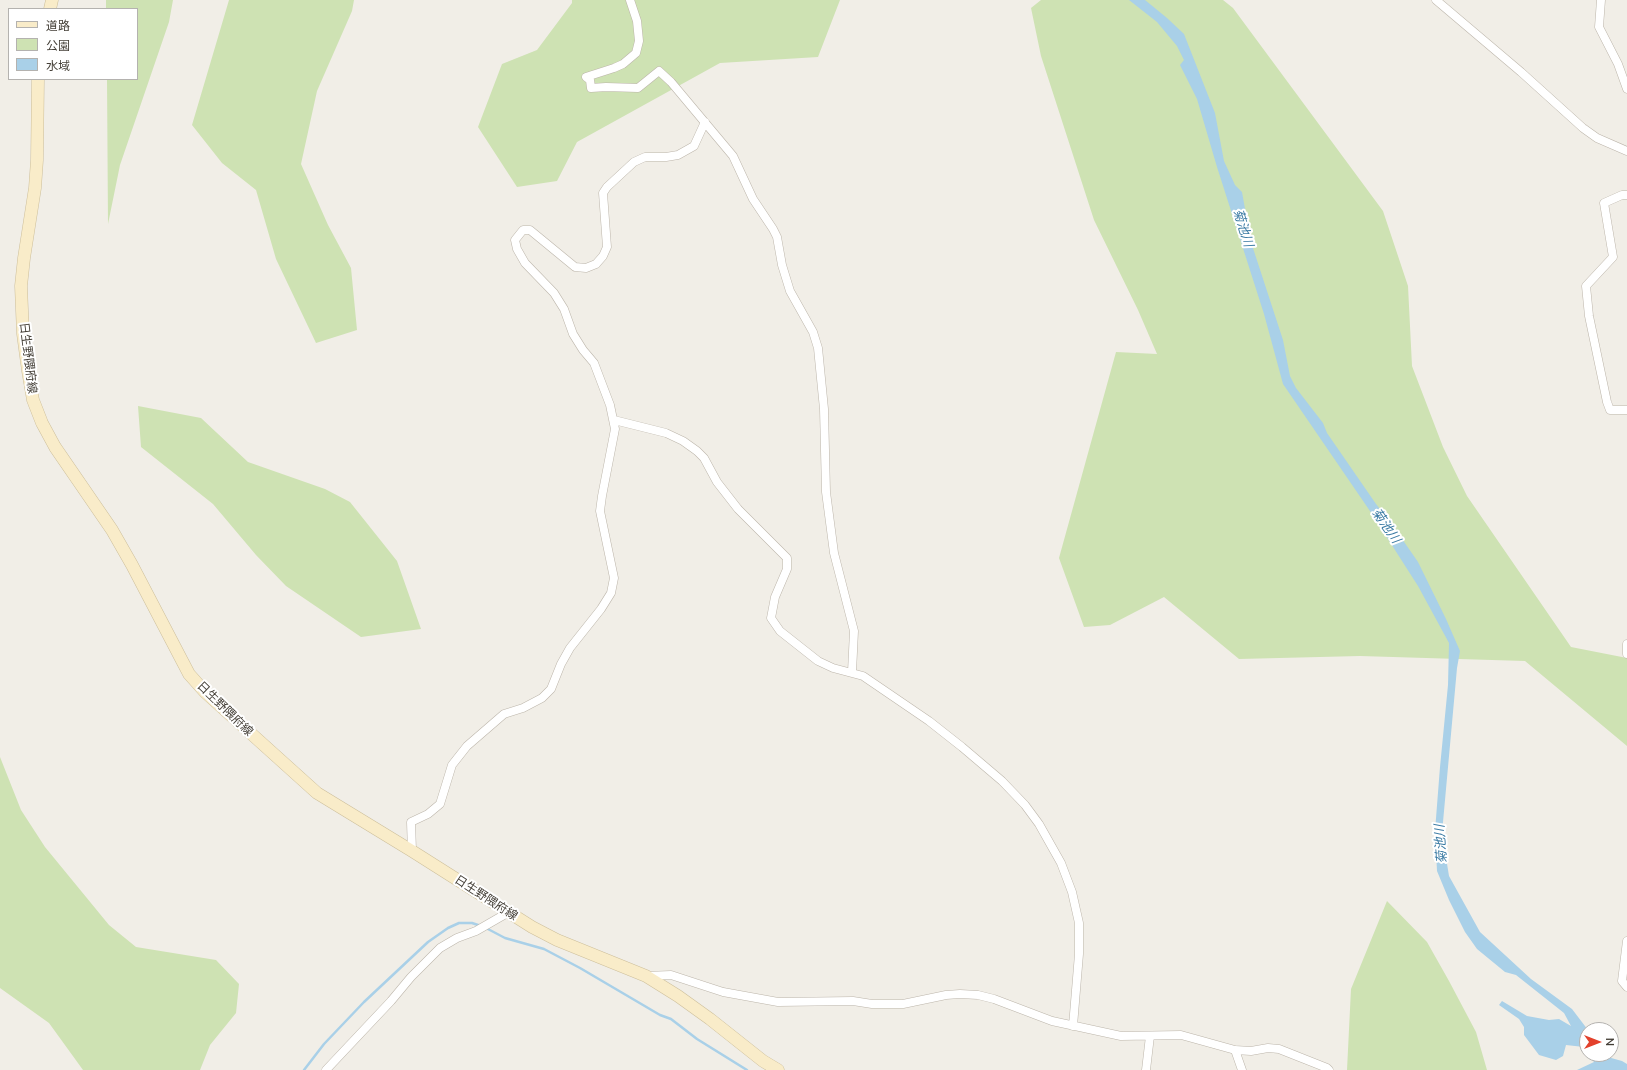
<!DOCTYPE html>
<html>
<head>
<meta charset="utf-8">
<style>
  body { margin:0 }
  #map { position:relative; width:1627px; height:1070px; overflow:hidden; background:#f1eee7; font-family:Mulish,"Noto Sans JP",sans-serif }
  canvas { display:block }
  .legend { position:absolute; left:8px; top:8px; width:130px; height:72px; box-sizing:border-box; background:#fff; border:1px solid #b4b2af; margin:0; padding:5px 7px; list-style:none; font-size:12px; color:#433e36 }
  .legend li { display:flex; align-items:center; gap:8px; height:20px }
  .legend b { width:20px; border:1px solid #b4b2af }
  .north { position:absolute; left:1579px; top:1022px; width:40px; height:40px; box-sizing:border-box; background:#fff; border:1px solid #b4b2af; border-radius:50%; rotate:90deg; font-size:11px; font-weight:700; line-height:16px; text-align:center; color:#433e36 }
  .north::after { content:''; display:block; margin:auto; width:14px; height:18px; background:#e3412c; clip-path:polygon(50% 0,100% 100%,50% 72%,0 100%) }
</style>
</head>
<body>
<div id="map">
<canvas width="1627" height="1070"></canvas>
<ul class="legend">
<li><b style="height:5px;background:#f9ecc9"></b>道路</li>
<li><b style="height:11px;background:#cee2b3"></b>公園</li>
<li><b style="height:11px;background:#a9d0e8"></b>水域</li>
</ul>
<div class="north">N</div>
</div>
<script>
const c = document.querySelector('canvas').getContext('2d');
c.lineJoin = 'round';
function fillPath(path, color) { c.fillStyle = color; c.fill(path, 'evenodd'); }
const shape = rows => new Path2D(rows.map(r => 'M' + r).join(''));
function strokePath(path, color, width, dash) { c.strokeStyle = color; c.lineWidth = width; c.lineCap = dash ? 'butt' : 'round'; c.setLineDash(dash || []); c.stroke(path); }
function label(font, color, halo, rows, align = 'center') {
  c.font = font + ' Mulish,"Noto Sans JP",sans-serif'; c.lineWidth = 4; c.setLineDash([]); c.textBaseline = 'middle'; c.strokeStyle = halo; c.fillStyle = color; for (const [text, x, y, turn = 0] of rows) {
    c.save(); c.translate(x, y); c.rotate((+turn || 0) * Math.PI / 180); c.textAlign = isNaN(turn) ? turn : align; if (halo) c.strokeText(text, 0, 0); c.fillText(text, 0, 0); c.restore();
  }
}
fillPath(shape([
  [106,0,173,0,169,22,120,165,108,224,107,79,137,79,137,9,106,9],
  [229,0,354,0,352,11,317,91,301,164,328,225,351,268,357,330,316,343,276,259,256,190,222,163,192,125],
  [572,0,840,0,818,57,720,63,577,142,557,181,517,187,478,127,502,64,537,50,572,3],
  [1041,0,1223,0,1233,8,1383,211,1408,286,1412,366,1443,447,1467,496,1571,647,1627,658,1627,746,1525,661,1360,656,1239,659,1164,597,1110,625,1084,627,1059,558,1116,352,1157,354,1138,310,1094,220,1041,56,1031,8],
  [138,406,201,418,248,462,325,489,350,502,397,561,421,629,361,637,286,586,256,555,213,504,141,447],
  [0,757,21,810,45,847,109,925,136,947,216,960,239,984,236,1013,210,1045,200,1070,83,1070,49,1023,0,988],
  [1387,901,1427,942,1449,981,1476,1032,1487,1070,1347,1070,1351,989]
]), '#cee2b3');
fillPath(shape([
  [1129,0,1145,0,1167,18,1184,34,1215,113,1224,161,1235,185,1242,192,1251,242,1283,340,1290,376,1296,388,1323,423,1327,433,1376,504,1391,523,1418,562,1446,619,1460,651,1457,668,1442,833,1449,876,1480,932,1531,979,1572,1009,1588,1030,1587,1030,1587,1052,1584,1047,1566,1045,1563,1056,1556,1060,1539,1055,1524,1035,1524,1027,1519,1019,1499,1005,1502,1001,1527,1016,1549,1020,1559,1019,1571,1026,1564,1013,1516,975,1505,972,1477,949,1465,932,1449,900,1437,871,1435,831,1440,767,1448,685,1449,643,1418,586,1372,514,1283,384,1264,314,1217,167,1197,99,1180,65,1184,60,1177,46,1157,22],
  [1588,1054,1598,1054,1600,1058,1604,1056,1622,1061,1627,1064,1627,1070,1577,1070,1594,1062]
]), '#a9d0e8');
strokePath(shape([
  [486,928,505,938,544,949,580,968,660,1015,671,1019,697,1039,747,1070],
  [304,1070,324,1044,364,1002,428,942,448,928,459,923,472,923,481,926]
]), '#a9d0e8', 2.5);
const street = shape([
  [630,0,637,21,639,41,636,53,623,64,614,68,586,77,590,80,591,88,606,87,638,88,659,71,671,82,733,156,753,199,773,229,777,237,782,265,790,291,813,332,818,348,824,409,826,492,834,553,854,631,852,672],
  [1436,0,1521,72,1583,128,1597,138,1627,151],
  [1601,0,1599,27,1618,64,1627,89],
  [1627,195,1622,195,1604,203,1613,257,1586,286,1589,316,1607,402,1610,410,1627,410],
  [614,420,666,433,683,441,697,451,704,458,717,482,738,509,787,558,787,569,775,597,771,618,780,631,818,661,833,668,863,676,929,721,962,747,1002,781,1025,805,1039,824,1061,863,1072,892,1079,923,1079,954,1073,1026],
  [1627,644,1627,654],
  [412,851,411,822,428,814,440,804,452,765,467,746,504,714,523,708,542,698,551,689,561,664,570,648,601,609,611,593,614,578,600,511,602,496,615,429,610,405,594,363,583,350,573,334,564,309,554,293,525,263,517,249,515,240,523,230,530,230,575,267,586,268,596,264,603,256,607,247,603,193,607,187,634,162,645,157,666,157,678,155,694,146,705,122],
  [1627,941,1622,981,1627,987],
  [646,976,671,975,723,992,778,1002,853,1001,872,1004,903,1004,946,995,960,994,978,995,994,999,1052,1021,1121,1036,1181,1035,1235,1050,1251,1051,1268,1048,1279,1049,1327,1068,1329,1070],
  [1235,1050,1242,1070],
  [326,1070,391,1001,411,977,440,948,457,938,476,931,509,912],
  [1146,1070,1150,1036]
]);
const secondary = shape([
  [50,9,52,0],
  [38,79,37,160,35,188,24,258,21,286,23,334,28,371,33,400,42,423,55,447,112,530,132,565,189,674,205,692,317,793,412,851,532,927,557,940,646,976,678,996,710,1019,763,1061,778,1070]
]);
strokePath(street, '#bcb5aa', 9);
strokePath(secondary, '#ccbe9a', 13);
strokePath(street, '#fff', 8);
strokePath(secondary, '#f9ecc9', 12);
label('12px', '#433e36', '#fff', [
  ["日生野隈府線",28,358,83],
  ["日生野隈府線",225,709,44],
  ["日生野隈府線",486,898,33]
]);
label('italic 13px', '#3b7ba4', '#fff', [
  ["菊池川",1243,228,73],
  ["菊池川",1386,526,55],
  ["菊池川",1441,844,-94]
]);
</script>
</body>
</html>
